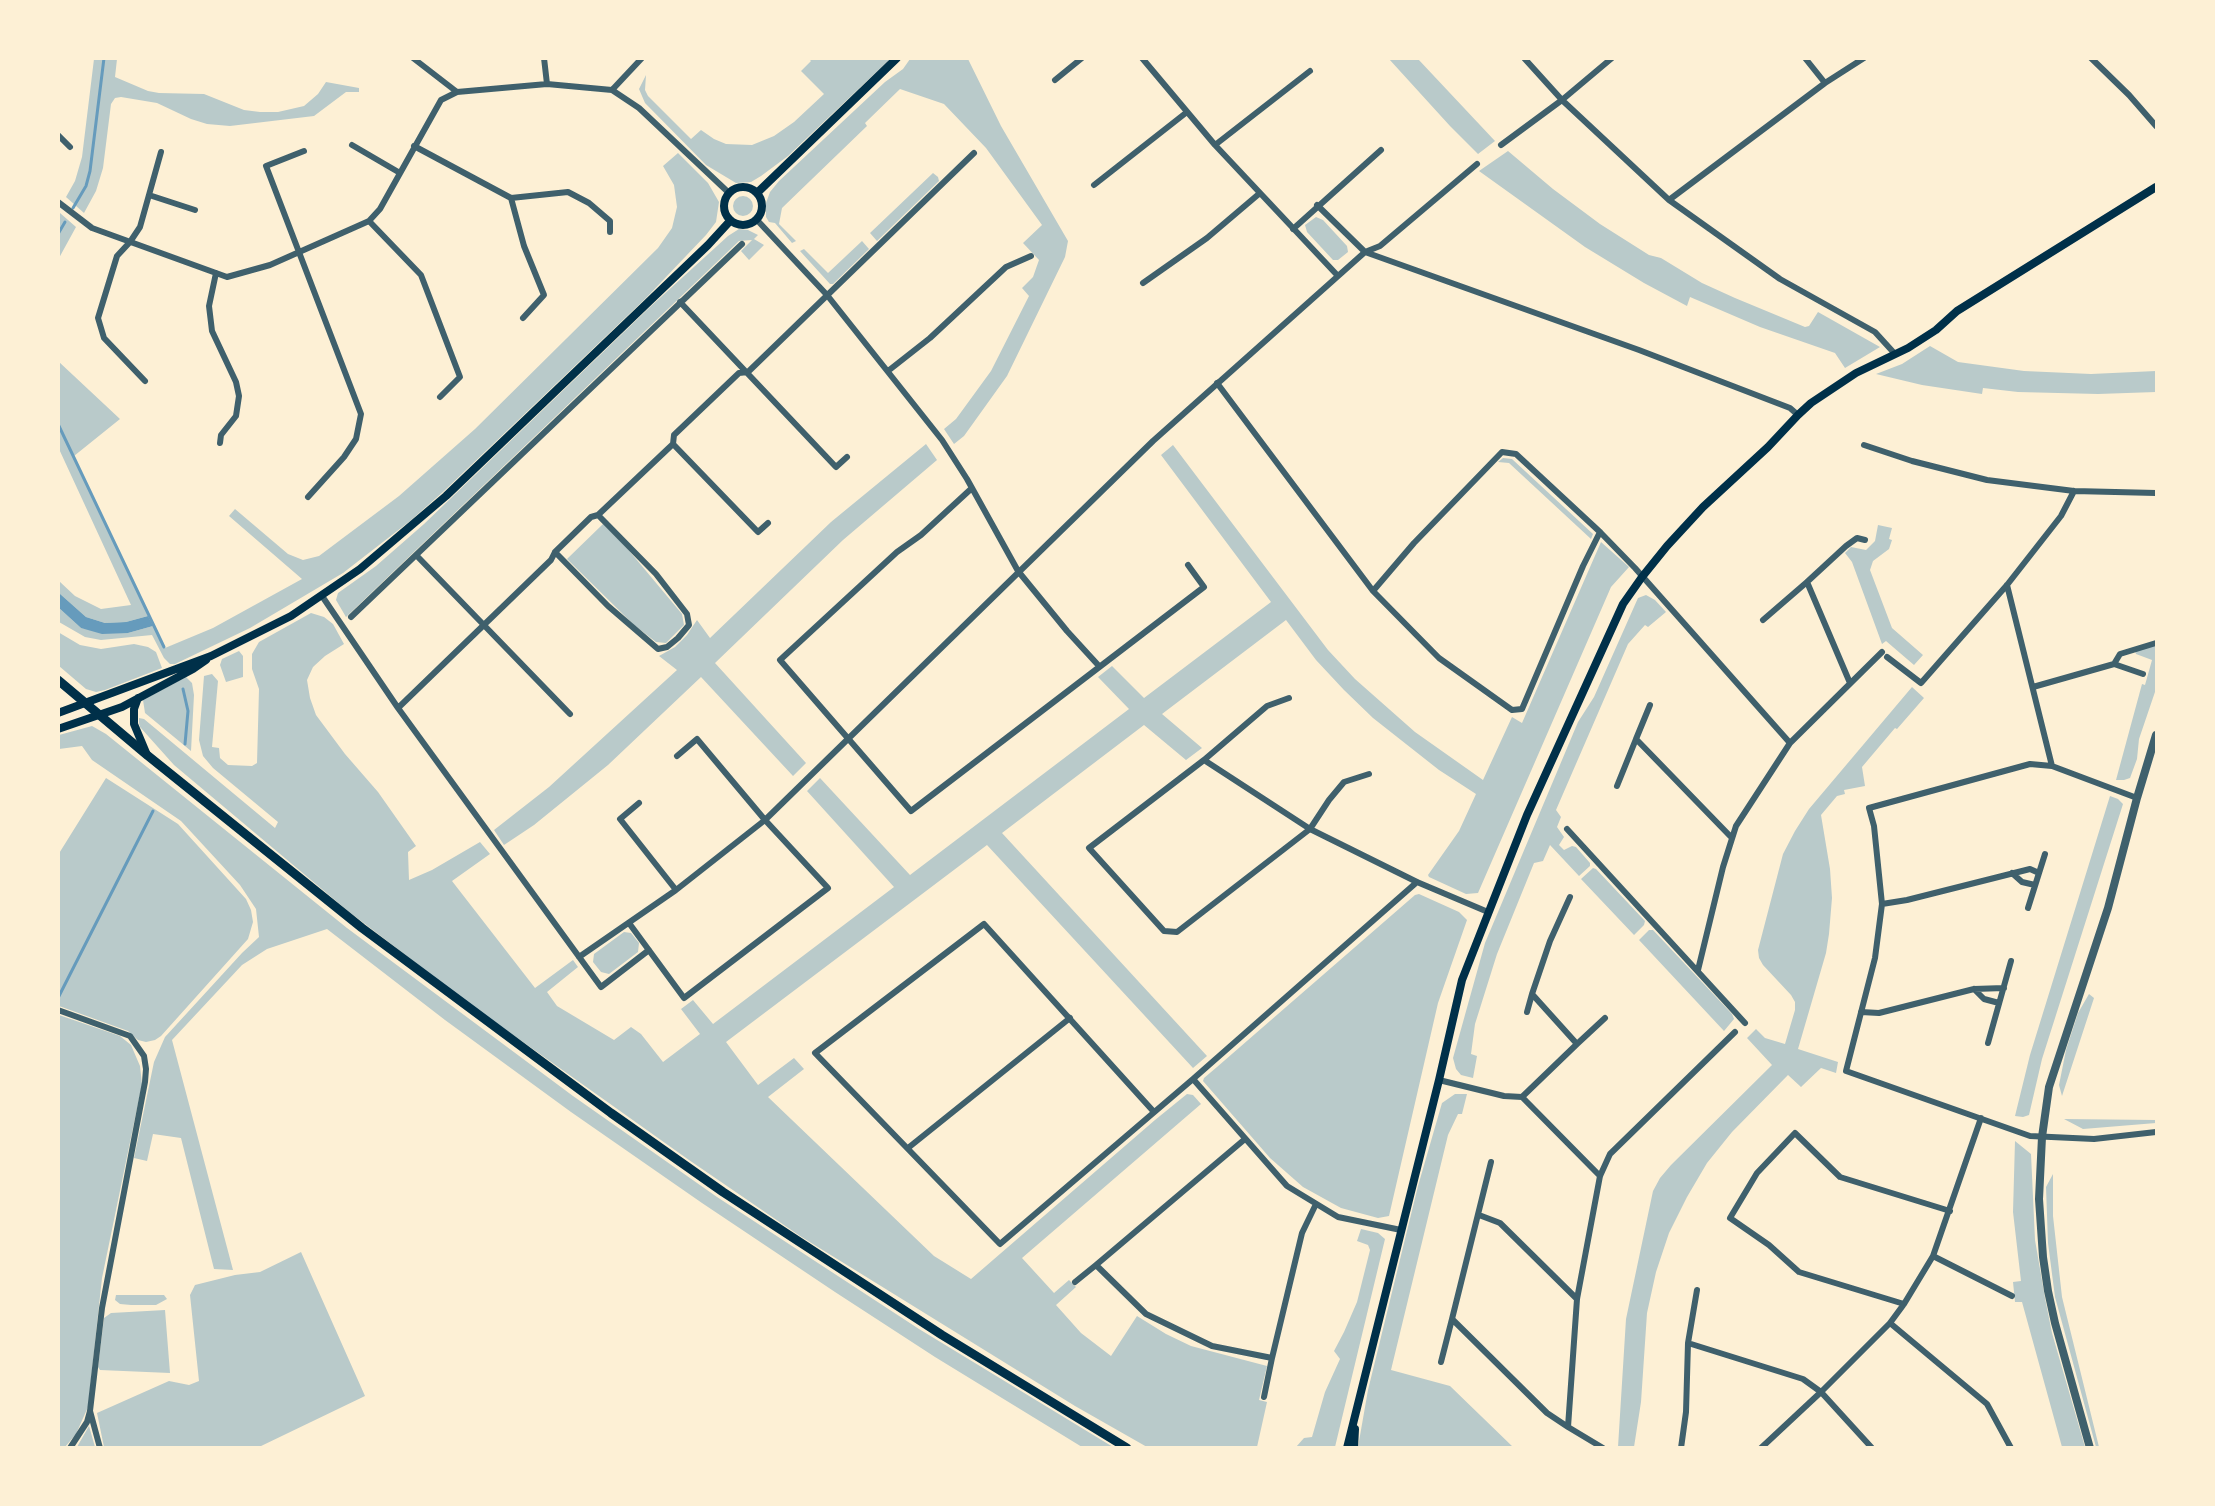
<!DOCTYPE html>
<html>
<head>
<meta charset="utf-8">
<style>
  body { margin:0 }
  #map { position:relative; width:2215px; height:1506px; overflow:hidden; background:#fdf0d5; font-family:"Nunito Sans",sans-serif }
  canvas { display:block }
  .frame { position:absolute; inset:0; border:60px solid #fdf0d5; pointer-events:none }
</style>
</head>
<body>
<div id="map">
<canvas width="2215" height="1506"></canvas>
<div class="frame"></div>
</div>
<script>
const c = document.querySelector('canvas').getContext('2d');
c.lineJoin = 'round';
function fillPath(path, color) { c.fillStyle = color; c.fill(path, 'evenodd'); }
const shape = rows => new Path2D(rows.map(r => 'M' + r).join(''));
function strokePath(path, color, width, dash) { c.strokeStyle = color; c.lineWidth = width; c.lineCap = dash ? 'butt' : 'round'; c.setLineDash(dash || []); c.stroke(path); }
fillPath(shape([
  [94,59,117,59,115,77,148,91,159,93,204,94,244,110,260,112,278,112,304,106,318,94,326,82,359,88,359,92,346,92,314,116,230,126,207,124,191,119,157,103,121,97,115,98,111,104,103,168,96,191,84,213,66,197,75,181,82,157],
  [809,59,890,59,788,156,761,176,751,182,736,183,706,165,645,103,639,89,646,75,645,90,648,96,691,139,701,130,714,139,726,144,752,145,774,136,794,122,824,94,801,71,811,61],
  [910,59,968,59,1001,126,1068,241,1065,257,1007,376,964,436,954,444,944,429,956,419,991,371,1029,296,1022,288,1033,277,1039,260,1023,243,1042,225,986,148,944,104,900,89,865,123,867,126,782,208,779,224,796,241,792,243,775,223,769,222,766,217,766,203,770,192,779,181,885,82,903,69],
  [1389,59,1418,59,1495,141,1478,154,1450,126],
  [1508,151,1553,189,1600,224,1649,255,1661,258,1702,283,1735,298,1805,327,1809,326,1818,312,1880,347,1845,368,1835,353,1760,327,1690,297,1687,306,1644,283,1585,247,1479,171],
  [678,153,708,183,719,202,716,222,706,235,646,298,444,491,410,521,343,573,250,628,175,664,170,664,164,658,152,635,101,640,85,637,59,622,59,608,81,628,128,633,153,626,148,616,126,622,105,623,86,617,59,593,59,581,75,596,101,609,131,605,59,449,58,361,120,419,74,456,165,648,213,628,302,579,229,516,235,509,288,554,303,560,319,556,399,496,475,429,658,248,672,228,677,207,674,185,663,166],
  [933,173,938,177,939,181,877,241,870,233],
  '733 206a10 10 0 1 1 20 0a10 10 0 1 1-20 0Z',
  [60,213,76,227,59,258,58,216],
  [1316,217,1323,220,1347,246,1348,252,1338,260,1333,260,1307,232,1305,225],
  [739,229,748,230,758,235,754,239,764,245,749,260,741,251,752,240,739,241,346,617,336,600,338,593,376,566,424,524,650,307,728,236],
  [862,241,869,249,833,284,830,284,800,251,804,249,828,273],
  [1930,346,1958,362,2024,371,2091,374,2156,371,2156,392,2098,394,2018,392,1983,388,1982,394,1922,385,1876,374,1902,364],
  [926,444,937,460,843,540,715,663,806,763,793,776,701,677,608,765,534,825,504,845,494,830,549,787,677,670,659,656,675,647,687,635,697,620,710,638,831,522],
  [1173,445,1328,650,1355,679,1415,732,1483,780,1512,717,1522,723,1601,542,1629,567,1611,587,1478,893,1466,894,1429,877,1428,875,1459,831,1476,794,1439,770,1373,718,1344,690,1316,660,1286,620,1162,714,1202,748,1186,760,1144,725,1002,833,1207,1056,1193,1068,987,845,726,1042,758,1085,794,1058,804,1069,768,1097,934,1256,971,1279,1155,1120,1187,1094,1193,1095,1201,1104,1022,1258,1054,1293,1069,1280,1076,1287,1056,1305,1081,1333,1111,1356,1137,1316,1166,1334,1191,1346,1267,1366,1259,1400,1267,1402,1257,1447,1147,1447,1075,1406,800,1236,689,1160,471,1005,348,911,174,765,140,727,139,723,139,718,144,719,275,828,278,822,213,768,203,756,199,740,204,676,212,674,218,681,212,747,219,748,220,758,228,765,252,766,257,763,259,689,252,669,252,654,259,642,311,613,324,617,333,624,344,644,325,656,313,667,307,680,310,698,316,715,345,754,378,792,416,846,408,852,409,880,432,870,480,842,490,854,452,881,535,988,573,960,578,967,547,992,557,1006,614,1040,631,1027,641,1034,663,1062,700,1034,681,1009,693,1000,713,1024,894,887,807,791,820,778,910,875,1129,709,1098,677,1112,666,1144,698,1271,602,1161,455],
  [1503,458,1512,459,1593,534,1591,539,1509,463,1498,462],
  [603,524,626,547,682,614,684,625,666,643,656,642,634,625,567,559],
  [1878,525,1892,528,1889,539,1892,540,1889,549,1873,561,1870,570,1892,628,1923,655,1914,665,1886,641,1882,644,1852,562,1845,553,1851,547,1866,550,1875,541],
  [1646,595,1655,600,1666,612,1648,627,1645,625,1628,644,1556,810,1561,817,1557,827,1564,837,1559,845,1564,850,1572,846,1576,847,1590,863,1590,866,1579,876,1550,845,1543,861,1534,863,1497,954,1475,1024,1471,1054,1477,1056,1473,1078,1461,1075,1456,1069,1453,1058,1485,943,1578,722,1594,697,1638,598],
  [58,632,80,645,101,649,134,644,148,647,156,652,162,668,105,690,96,692,86,689,59,666],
  [2156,645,2156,689,2139,739,2137,759,2130,778,2124,780,2116,780,2142,684,2145,685,2152,660,2136,654,2135,651],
  [239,651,243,656,243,677,226,682,220,665,222,659],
  [186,677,192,683,194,695,191,751,145,713,143,700],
  [1912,687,1924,698,1897,729,1895,728,1862,767,1865,786,1844,790,1845,794,1837,796,1821,815,1830,869,1832,898,1829,934,1826,953,1798,1049,1838,1062,1836,1073,1821,1068,1801,1087,1788,1075,1732,1132,1707,1163,1687,1197,1669,1233,1656,1272,1647,1313,1641,1402,1634,1447,1618,1447,1626,1319,1653,1191,1660,1178,1671,1165,1772,1065,1747,1038,1756,1029,1765,1038,1785,1044,1795,1010,1795,1002,1791,995,1763,965,1759,958,1758,950,1783,854,1795,831,1809,809],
  [92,726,106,734,347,928,573,1096,717,1197,919,1329,1113,1447,1082,1447,935,1357,835,1292,702,1203,571,1112,445,1020,327,929,267,949,242,965,172,1040,233,1270,214,1269,181,1138,153,1134,147,1161,134,1158,154,1062,165,1037,242,953,259,937,256,909,240,885,181,821,92,760,82,746,59,749,59,735],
  [106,778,178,824,246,899,251,910,253,922,248,939,161,1036,155,1040,146,1042,138,1040,128,1031,59,1006,58,855],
  [2110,796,2118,799,2123,804,2042,1059,2029,1115,2023,1117,2015,1116,2030,1055],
  [1593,868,1596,869,1645,921,1644,925,1634,935,1581,879],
  [1419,894,1459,912,1467,920,1438,1003,1389,1216,1378,1218,1341,1208,1303,1187,1270,1158,1203,1081,1204,1078,1217,1067,1415,895],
  [1649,930,1653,930,1732,1014,1734,1019,1724,1031,1639,940],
  [624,932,631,933,639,943,638,952,609,974,601,972,593,962,594,954],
  [2089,994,2094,998,2062,1096,2059,1085,2066,1050,2078,1013],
  [59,1015,120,1036,131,1045,140,1066,142,1084,102,1278,88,1407,76,1434,65,1447,59,1448],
  [1455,1094,1467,1094,1462,1114,1458,1114,1448,1135,1391,1370,1450,1386,1513,1447,1358,1447,1368,1390,1418,1186,1442,1103],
  [2064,1119,2156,1120,2156,1123,2083,1129],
  [2015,1141,2031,1154,2035,1240,2045,1298,2052,1333,2085,1447,2062,1447,2022,1302,2015,1302,2013,1282,2021,1281,2013,1212],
  [2053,1174,2053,1216,2062,1297,2099,1447,2096,1447,2055,1297,2048,1243,2046,1187],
  [1361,1229,1378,1233,1385,1239,1335,1447,1296,1447,1304,1438,1312,1437,1325,1392,1340,1359,1334,1351,1344,1332,1357,1302,1370,1250,1368,1245,1357,1241],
  [301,1252,365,1396,259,1447,104,1447,97,1413,169,1381,189,1385,199,1381,190,1295,195,1285,235,1275,260,1272],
  [116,1295,164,1295,167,1299,156,1305,131,1305,120,1304,115,1300],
  [165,1310,170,1373,100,1370,98,1367,104,1318,111,1313],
  [89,1426,95,1447,77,1447]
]), '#b9caca');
fillPath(shape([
  [59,593,86,617,105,623,126,622,148,616,153,626,128,633,102,634,81,628,59,608]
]), '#669bbc');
strokePath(shape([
  [73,208,86,186,90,171,104,58],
  [58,234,65,222],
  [58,424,164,647],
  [183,689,188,711,185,744],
  [58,998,153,811]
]), '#669bbc', 3);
strokePath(shape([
  [413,58,457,92,547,84,612,90],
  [544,58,547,84],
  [642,58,612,90,639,108,729,193],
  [1142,58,1215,145,1338,276],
  [1524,58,1562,100,1669,200,1780,279,1875,332,1895,354],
  [1805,58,1825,83],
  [2091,58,2129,95,2156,126],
  [1055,80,1082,58],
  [58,135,70,147],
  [352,145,400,173],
  [1215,145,1310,71],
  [1501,145,1562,100,1612,58],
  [414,146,511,198,568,192,589,203,610,221,610,232],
  [304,151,266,166,361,414,356,439,344,457,308,497],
  [1094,185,1187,112],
  [149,195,195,210],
  [511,198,524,246,544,295,523,318],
  [1669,200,1825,83,1864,58],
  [58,202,92,228,227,277,270,265,369,221,380,209,441,100,457,92],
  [1317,205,1365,252,1639,350,1790,408,1798,415],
  [757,220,827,295,942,440,967,479,1018,571,1067,631,1099,666],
  [369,221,421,275,460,377,440,397],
  [1293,229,1381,150],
  [216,273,209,306,212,331,236,382,239,396,236,416,221,435,220,443],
  [1143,283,1207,238,1260,193],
  [680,302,836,467,847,457],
  [888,371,930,338,1006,267,1031,256],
  [145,381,104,338,98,318,117,256,130,242,140,227,161,152],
  [1217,383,1373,591,1439,658,1512,710,1522,709,1583,566,1600,532],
  [673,444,758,532,768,523],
  [1864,445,1912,461,1987,480,2074,491,2156,493],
  [972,488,921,535,897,552,780,660,911,811,1204,587,1188,565],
  [555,552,608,606,658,649,667,647,678,638,689,625,687,614,656,574,598,515],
  [417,556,570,714],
  [2007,585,2052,766],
  [1373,591,1414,543,1502,452,1516,454,1600,532,1635,568,1790,743],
  [322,596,398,708,601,987,649,950],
  [351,617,742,244],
  [1763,620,1807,582],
  [1887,657,1921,683,2007,585,2061,516,2074,491],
  [2114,664,2120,654,2156,643],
  [1850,683,1807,582,1846,546,1857,538,1865,540],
  [2033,687,2114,664,2143,674],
  [1289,698,1267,706,1204,760,1089,848,1164,931,1177,932,1310,829,1329,800,1344,782,1369,774],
  [398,708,551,560,555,552,591,517,598,515,673,444,674,435,739,373,748,372,974,153],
  [1636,739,1650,705],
  [1204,760,1310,829,1417,882,1488,912],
  [1617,786,1636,739,1732,838],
  [2137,798,2052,766,2030,764,1869,808,1874,826,1882,904,1875,958,1846,1071,2030,1136,2094,1139,2156,1132],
  [639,803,620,819,676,890],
  [1567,829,1745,1023],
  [2012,873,2022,882,2035,885],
  [1882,904,1907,900,2030,869,2039,873],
  [2028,908,2045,854],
  [629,923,684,998,828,888,765,820,697,739,677,756],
  [579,957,676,890,765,820,1153,441,1365,252,1380,246,1477,164],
  [1698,970,1723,867,1736,826,1790,743,1882,652],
  [1974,989,1984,999,1999,1003],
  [58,1010,130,1036,144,1056,146,1069,145,1082,102,1308,90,1411,87,1422,70,1448],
  [1527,1012,1532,994],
  [1861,1012,1879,1013,1974,989,2004,988],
  [1988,1043,2011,961],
  [1577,1044,1605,1018],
  [1193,1079,1287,1186,1338,1217,1401,1230],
  [1439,1080,1504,1096,1522,1097,1600,1176],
  [1522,1097,1577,1044,1532,994,1550,941,1570,897],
  [1154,1112,984,924,815,1053,1000,1244,1193,1079,1417,882],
  [1245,1139,1096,1265,1146,1314,1212,1346,1272,1358,1302,1233,1316,1204],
  [908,1148,1070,1018],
  [1491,1162,1452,1319,1547,1413,1568,1427],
  [1479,1215,1500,1223,1577,1299],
  [1933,1256,2012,1296],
  [1075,1282,1096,1265],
  [1904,1304,1799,1272,1769,1245,1730,1218,1757,1173,1795,1133,1840,1177,1950,1211],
  [1890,1323,1987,1404,2011,1448],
  [1688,1343,1697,1290],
  [1441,1362,1452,1319],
  [1264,1397,1272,1358],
  [90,1411,100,1448],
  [1603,1448,1568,1427,1577,1299,1600,1176,1610,1154,1735,1032],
  [1681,1448,1686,1412,1688,1343,1803,1379,1821,1392,1872,1448],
  [1761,1448,1821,1392,1890,1323,1904,1304,1933,1256,1981,1118]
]), '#3f606c', 6);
strokePath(shape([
  [2090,1448,2055,1323,2048,1291,2043,1257,2039,1199,2042,1137,2049,1087,2108,908,2137,798,2156,735]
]), '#3f606c', 8);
strokePath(shape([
  '724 206a19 19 0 1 1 38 0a19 19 0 1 1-38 0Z',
  [757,193,897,58],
  [138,698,134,709,134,724,147,755],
  [58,713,211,656,291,616,360,569,446,496,708,245,730,221],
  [58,729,122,707,193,669,206,660],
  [1347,1448,1439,1080,1462,980,1527,815,1623,604,1642,577,1667,546,1703,507,1768,447,1798,415,1811,403,1856,373,1908,348,1936,330,1957,311,2156,187],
  [1354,1448,1355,1429]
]), '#003049', 8);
strokePath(shape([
  [58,680,147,755,362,928,611,1113,723,1192,942,1335,1127,1448]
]), '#003049', 9);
</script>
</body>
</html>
